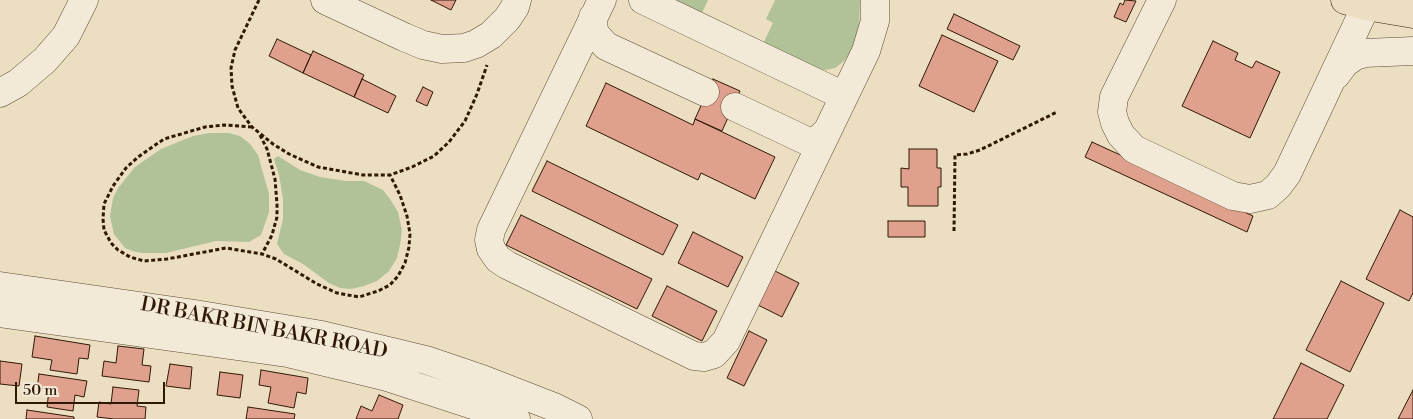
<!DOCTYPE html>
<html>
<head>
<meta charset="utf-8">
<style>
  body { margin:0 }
  #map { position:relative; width:1413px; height:419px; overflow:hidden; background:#ebdec1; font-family:"Libre Bodoni",serif }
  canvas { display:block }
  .scale { position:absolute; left:15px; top:382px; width:150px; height:22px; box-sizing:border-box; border:2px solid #301904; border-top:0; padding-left:6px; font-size:15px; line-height:18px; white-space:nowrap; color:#301904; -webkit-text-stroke:4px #f2ead7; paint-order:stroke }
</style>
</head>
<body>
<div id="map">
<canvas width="1413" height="419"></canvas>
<div class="scale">50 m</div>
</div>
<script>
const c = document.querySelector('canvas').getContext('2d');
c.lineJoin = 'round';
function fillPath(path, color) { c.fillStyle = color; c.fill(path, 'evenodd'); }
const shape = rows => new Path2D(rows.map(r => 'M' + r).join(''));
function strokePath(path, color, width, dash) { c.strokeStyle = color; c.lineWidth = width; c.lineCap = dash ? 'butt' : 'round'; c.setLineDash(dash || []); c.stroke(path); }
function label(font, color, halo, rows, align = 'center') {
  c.font = font + ' "Libre Bodoni",serif'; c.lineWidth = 4.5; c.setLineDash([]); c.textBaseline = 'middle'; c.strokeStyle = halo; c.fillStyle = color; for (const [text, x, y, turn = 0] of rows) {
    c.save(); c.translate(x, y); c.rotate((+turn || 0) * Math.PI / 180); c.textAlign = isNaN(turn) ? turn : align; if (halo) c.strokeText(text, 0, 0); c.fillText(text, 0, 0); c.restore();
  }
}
fillPath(shape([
  [670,0,708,0,701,15],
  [775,0,860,0,859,27,851,52,844,61,835,68,825,70,814,69,763,44,773,23,766,19],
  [210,133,229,133,240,136,250,144,258,155,269,194,269,212,261,235,249,242,216,241,166,253,142,253,132,251,125,248,114,234,110,216,113,198,118,188,135,167,161,149,193,136],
  [278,156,300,170,320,177,346,181,364,181,383,190,390,199,398,212,402,230,400,245,397,258,389,271,377,281,364,286,351,289,340,288,329,283,303,264,284,254,277,244,283,219,283,199,279,175,274,159]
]), '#b1c298');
const building = shape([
  [431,0,456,0,451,10,431,0],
  [1125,0,1136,1,1126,22,1114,17,1120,3,1123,5,1125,0],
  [954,14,1020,46,1013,60,947,29,954,14],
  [942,35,998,61,974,112,919,86,942,35],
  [277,39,311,55,303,73,269,56,277,39],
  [1213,41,1238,53,1235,60,1252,68,1256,61,1280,72,1250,138,1182,106,1213,41],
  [313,51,364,75,354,97,303,73,313,51],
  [362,79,396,96,388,113,354,97,362,79],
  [713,79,740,91,722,131,695,119,713,79],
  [606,83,693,125,695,119,775,157,755,199,701,173,698,180,586,126,606,83],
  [423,87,433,92,427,106,416,101,423,87],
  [1092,142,1253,216,1247,232,1085,157,1092,142],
  [909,149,937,149,937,168,941,168,941,187,938,187,938,206,908,206,908,187,901,187,901,168,909,169,909,149],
  [547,161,678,225,663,255,532,191,547,161],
  [1400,210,1413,217,1413,293,1409,301,1366,279,1400,210],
  [521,215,652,279,637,309,506,245,521,215],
  [888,221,925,221,925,237,888,237,888,221],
  [693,232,743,257,728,287,678,263,693,232],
  [775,271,799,283,782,317,758,305,775,271],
  [1341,281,1384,303,1350,372,1306,350,1341,281],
  [667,286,717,311,702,341,652,316,667,286],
  [749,331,767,340,744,386,727,378,749,331],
  [35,336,90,345,88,359,79,358,77,374,50,370,52,360,32,357,35,336],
  [118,346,144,349,142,365,151,366,149,382,102,376,104,361,116,363,118,346],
  [0,361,22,364,19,386,0,384,0,361],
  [1301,363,1344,385,1327,419,1273,419,1301,363],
  [170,364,192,367,190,389,166,386,170,364],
  [261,370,308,378,306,394,297,392,294,408,268,403,271,387,259,385,261,370],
  [220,372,243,375,240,398,217,395,220,372],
  [39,374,87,381,84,397,75,395,73,411,47,407,49,390,37,388,39,374],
  [113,387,139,390,137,406,146,407,145,419,114,419,97,417,99,402,111,404,113,387],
  [1413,390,1413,419,1398,419,1413,390],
  [379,395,403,405,398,419,356,419,361,406,372,411,379,395],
  [248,407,295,414,294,419,246,419,248,407],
  [27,410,74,417,74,419,26,419,27,410]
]);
fillPath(building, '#dfa18d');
strokePath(building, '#301904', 1);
const minor = shape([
  [325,0,404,37,423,45,442,49,464,48,476,44,491,35,507,19,515,7,517,0],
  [602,0,491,230,489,240,491,249,498,259,507,265,694,356,704,357,714,354,726,341,866,51,875,21,875,0],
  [643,0,844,96],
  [1162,0,1114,97,1112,112,1115,123,1121,135,1134,149,1233,196,1250,199,1268,195,1278,186,1287,174,1366,6],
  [593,17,593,27,596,35,606,46,705,92],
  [1336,75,1345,63,1355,56,1365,53,1413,51],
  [0,93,18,83,45,60,66,36,84,0],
  [735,107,807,141,813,141,820,138,826,132],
  [0,286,195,314,322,335,426,360,482,379,554,407,578,419],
  [0,313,287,353,387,377,516,419]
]);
const major = shape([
  [1345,0,1366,6,1413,14]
]);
strokePath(minor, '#5f4a33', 29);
strokePath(major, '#301904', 29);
strokePath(shape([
  [259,0,235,50,231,68,232,86,238,108,252,127,273,144,289,154,318,167,363,175,390,175,412,167,434,156,449,142,465,121,477,94,487,65],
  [252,127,224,125,205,127,164,139,138,157,126,168,113,186,104,204,103,219,104,230,111,243,118,250,130,257,144,261,167,259,226,248,262,254,276,259,317,284,337,293,359,297,378,291,390,285,398,276,405,263,409,247,410,234,407,216,400,195,390,175],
  [260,135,267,149,275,179,277,204,277,217,272,235,262,254],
  [954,231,955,155,967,154,980,150,1057,112]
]), '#301904', 3, [4, 2.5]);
strokePath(minor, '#f2ead7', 28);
strokePath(major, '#ebdec1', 28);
label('20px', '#301904', '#f2ead7', [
  ["DR BAKR BIN BAKR ROAD",264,329,11]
]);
</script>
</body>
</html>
